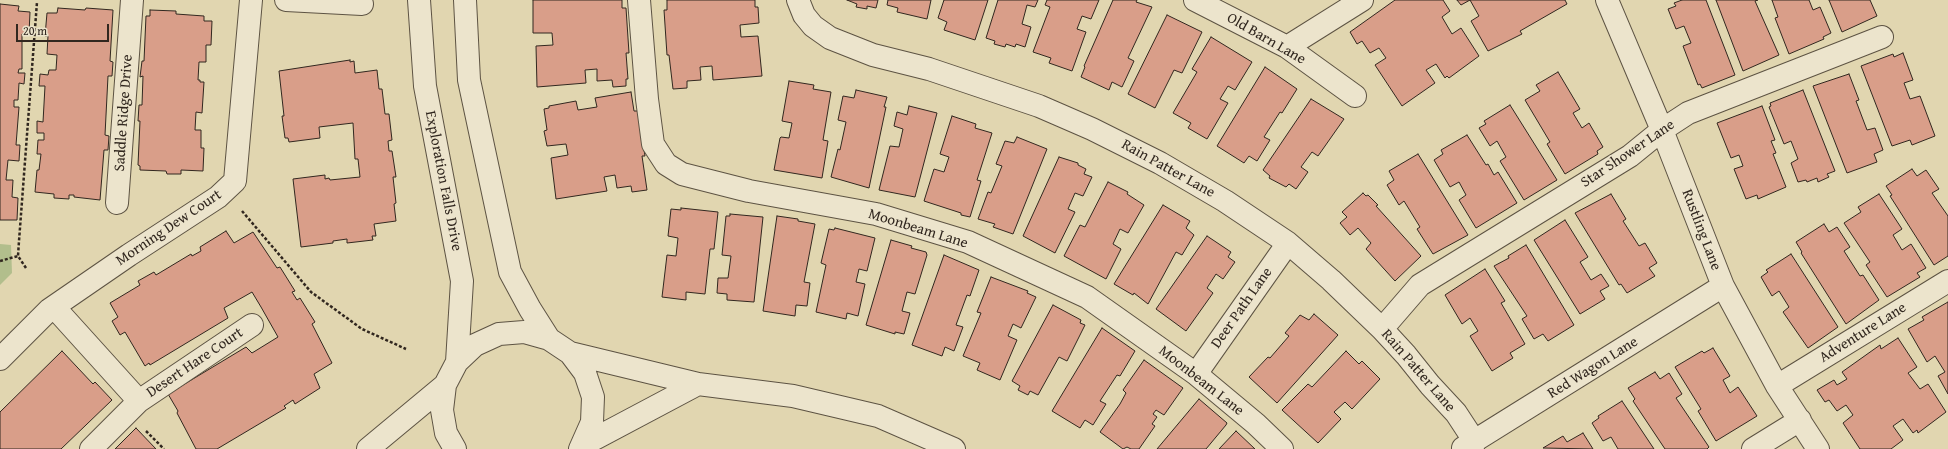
<!DOCTYPE html>
<html>
<head>
<meta charset="utf-8">
<style>
  body { margin:0 }
  #map { position:relative; width:1948px; height:449px; overflow:hidden; background:#e1d6b0; font-family:"Gentium Book Plus",serif }
  canvas { display:block }
  .scale { position:absolute; left:16px; top:24px; width:93px; height:18px; box-sizing:border-box; border:2px solid #31271f; border-top:0; padding-left:5px; font-size:12px; line-height:14px; white-space:nowrap; color:#31271f; -webkit-text-stroke:3px #ece4cc; paint-order:stroke }
</style>
</head>
<body>
<div id="map">
<canvas width="1948" height="449"></canvas>
<div class="scale">20 m</div>
</div>
<script>
const c = document.querySelector('canvas').getContext('2d');
c.lineJoin = 'round';
function fillPath(path, color) { c.fillStyle = color; c.fill(path, 'evenodd'); }
const shape = rows => new Path2D(rows.map(r => 'M' + r).join(''));
function strokePath(path, color, width, dash) { c.strokeStyle = color; c.lineWidth = width; c.lineCap = dash ? 'butt' : 'round'; c.setLineDash(dash || []); c.stroke(path); }
function label(font, color, halo, rows, align = 'center') {
  c.font = font + ' "Gentium Book Plus",serif'; c.lineWidth = 3; c.setLineDash([]); c.textBaseline = 'middle'; c.strokeStyle = halo; c.fillStyle = color; for (const [text, x, y, turn = 0] of rows) {
    c.save(); c.translate(x, y); c.rotate((+turn || 0) * Math.PI / 180); c.textAlign = isNaN(turn) ? turn : align; if (halo) c.strokeText(text, 0, 0); c.fillText(text, 0, 0); c.restore();
  }
}
fillPath(shape([
  [0,244,11,245,12,273,0,285]
]), '#b2be8c');
const building = shape([
  [533,0,622,0,622,8,626,8,629,53,626,53,628,79,626,79,626,86,613,87,612,80,597,81,597,69,585,70,586,83,537,87,536,46,553,45,552,33,533,33,533,0],
  [667,0,755,0,755,7,758,7,759,23,740,25,741,37,758,36,762,76,713,80,712,66,700,67,701,80,687,81,687,88,673,89,669,55,667,55,664,10,667,10,667,0],
  [847,0,878,0,876,8,867,6,867,9,856,7,857,4,847,0],
  [888,0,931,0,927,19,897,12,898,8,887,5,888,0],
  [944,0,988,0,975,40,944,30,947,22,938,18,944,0],
  [998,0,1038,0,1035,7,1027,5,1022,24,1031,27,1025,47,1016,44,1015,47,1006,44,1005,47,994,44,995,41,986,38,998,0],
  [1047,0,1099,0,1091,19,1082,16,1077,29,1086,32,1072,71,1049,63,1051,58,1033,52,1050,7,1045,5,1047,0],
  [1113,0,1137,0,1136,2,1152,7,1128,58,1134,61,1122,87,1112,82,1109,90,1081,77,1085,67,1084,66,1113,0],
  [1395,0,1443,0,1450,11,1442,17,1452,34,1461,28,1479,56,1449,78,1447,76,1445,78,1436,64,1426,70,1435,83,1402,106,1375,65,1386,58,1379,48,1370,53,1362,41,1357,44,1350,32,1395,0],
  [1457,0,1565,0,1567,4,1520,31,1522,34,1488,51,1471,21,1479,16,1470,0,1461,5,1457,0],
  [1682,0,1706,0,1735,75,1702,88,1700,84,1698,85,1683,46,1691,43,1684,26,1676,29,1668,9,1676,6,1674,3,1682,0],
  [1716,0,1758,0,1755,1,1779,55,1743,71,1716,0],
  [1772,0,1809,0,1813,10,1820,7,1831,33,1823,37,1824,39,1789,54,1775,18,1778,17,1772,0],
  [1829,0,1870,0,1877,16,1842,32,1829,0],
  [0,4,19,6,18,11,30,12,29,34,22,34,22,69,19,69,18,73,25,73,24,84,19,83,18,100,14,100,14,107,19,107,16,145,20,145,19,161,8,160,6,180,13,180,12,197,18,198,17,220,0,220,0,4],
  [58,8,85,10,86,8,113,10,110,61,113,62,112,76,108,76,105,135,109,136,108,150,104,150,100,200,74,197,74,195,69,195,69,199,54,198,54,194,35,192,37,170,39,170,41,154,37,154,38,140,44,140,44,133,37,133,37,121,43,122,45,86,39,86,40,74,48,75,49,70,56,70,57,55,47,54,48,36,45,36,47,13,57,13,58,8],
  [150,10,176,11,176,14,204,16,204,21,212,21,211,45,206,45,206,62,199,62,198,80,200,80,200,82,204,82,202,113,196,112,195,130,201,130,201,148,204,148,203,171,181,170,181,174,167,174,166,171,140,170,140,166,138,165,140,121,138,121,139,105,142,105,143,76,140,77,142,61,144,61,146,16,150,16,150,10],
  [1167,15,1202,32,1182,73,1174,70,1155,108,1128,94,1167,15],
  [1211,37,1252,62,1235,90,1228,86,1220,99,1228,103,1207,139,1188,128,1191,123,1173,113,1197,72,1192,69,1211,37],
  [1903,53,1913,80,1904,83,1910,99,1920,96,1935,136,1912,145,1910,140,1892,146,1861,66,1893,54,1894,57,1903,53],
  [350,60,350,62,354,61,355,73,377,70,379,89,382,89,385,114,389,114,392,140,388,141,389,151,392,151,396,177,393,177,396,203,394,204,396,221,374,224,376,236,372,236,373,240,347,243,347,239,333,241,333,243,301,247,293,179,325,175,325,179,329,178,330,180,360,177,358,159,355,159,353,123,319,127,320,138,289,142,288,138,285,138,282,116,284,116,279,71,350,60],
  [1265,67,1297,89,1282,113,1280,112,1264,137,1270,140,1257,161,1249,156,1244,163,1217,146,1265,67],
  [1558,72,1580,109,1573,113,1582,128,1589,123,1603,147,1597,151,1598,154,1565,174,1547,144,1550,142,1525,100,1540,91,1536,85,1558,72],
  [1849,74,1859,100,1856,101,1867,130,1875,128,1883,150,1874,154,1877,162,1847,173,1813,86,1849,74],
  [789,81,814,85,813,89,831,92,823,140,828,141,822,178,774,170,780,138,781,137,789,138,792,123,782,121,789,81],
  [856,90,887,97,884,107,886,107,869,188,831,177,838,149,840,150,846,122,838,120,843,96,854,98,856,90],
  [1803,90,1835,171,1827,174,1829,177,1818,182,1817,178,1807,182,1806,180,1798,182,1791,163,1798,159,1791,141,1784,144,1769,107,1771,106,1770,103,1803,90],
  [631,92,634,111,638,111,645,156,642,156,647,190,632,192,631,186,617,188,615,175,604,177,607,191,556,199,551,158,568,155,566,144,547,146,544,131,547,130,544,109,549,108,549,106,576,101,578,110,597,107,595,98,631,92],
  [1311,99,1344,119,1318,156,1312,152,1301,167,1308,172,1296,189,1289,184,1286,187,1269,178,1270,176,1263,170,1311,99],
  [1510,105,1557,180,1524,200,1500,161,1506,157,1497,141,1490,146,1479,128,1486,124,1484,121,1510,105],
  [909,106,937,113,915,197,879,190,890,146,899,147,903,129,894,126,897,112,907,115,909,106],
  [1762,106,1775,140,1771,141,1776,153,1773,154,1786,187,1758,199,1757,195,1746,199,1734,169,1743,166,1739,155,1731,158,1717,123,1762,106],
  [952,116,976,124,975,128,992,133,977,180,981,181,970,217,961,215,961,213,924,201,934,169,944,172,949,157,940,154,952,116],
  [1467,135,1486,165,1488,164,1494,175,1498,172,1517,203,1476,228,1459,200,1466,195,1459,182,1450,187,1434,160,1443,154,1441,150,1467,135],
  [1017,137,1047,149,1013,234,993,227,995,224,978,219,988,192,991,193,1002,166,996,164,1005,141,1014,143,1017,137],
  [1418,154,1468,235,1433,254,1417,229,1420,227,1404,201,1399,205,1387,185,1394,180,1389,171,1418,154],
  [1059,157,1078,163,1078,165,1086,169,1084,174,1092,177,1083,196,1075,193,1068,209,1075,212,1055,253,1023,236,1059,157],
  [1912,169,1917,176,1926,170,1939,189,1932,193,1948,216,1948,256,1934,265,1890,196,1892,195,1886,186,1912,169],
  [1108,182,1128,192,1127,194,1144,205,1128,233,1120,229,1113,244,1121,249,1106,279,1064,256,1080,225,1085,227,1108,182],
  [1363,193,1366,196,1368,195,1378,205,1376,206,1421,256,1395,281,1366,249,1371,243,1358,228,1350,235,1340,223,1347,217,1342,212,1363,193],
  [1611,194,1626,219,1623,221,1639,246,1645,243,1657,263,1649,268,1655,276,1627,293,1621,284,1619,285,1575,213,1611,194],
  [1879,194,1902,229,1893,235,1902,250,1911,244,1926,268,1917,273,1920,277,1887,297,1866,265,1870,262,1844,223,1861,212,1858,207,1879,194],
  [1163,205,1190,221,1186,228,1194,235,1182,255,1176,252,1148,304,1134,293,1133,295,1114,284,1163,205],
  [681,208,718,212,714,249,710,249,705,294,686,292,686,300,662,297,667,255,676,256,678,238,668,236,671,209,681,210,681,208],
  [730,214,763,217,754,302,727,300,727,294,717,293,718,278,728,278,731,256,722,255,726,216,730,216,730,214],
  [777,216,798,219,798,221,815,224,804,282,810,283,807,306,796,305,795,316,763,311,777,216],
  [1565,220,1588,257,1580,262,1591,280,1601,274,1609,286,1600,291,1605,299,1580,314,1534,240,1565,220],
  [1824,224,1829,232,1837,227,1850,247,1844,251,1860,276,1863,275,1879,300,1846,324,1801,253,1802,252,1796,242,1824,224],
  [835,228,875,238,867,271,859,269,856,282,865,284,858,316,847,313,846,319,816,312,826,265,821,263,829,229,834,230,835,228],
  [226,231,234,243,253,232,277,268,280,267,295,291,292,292,297,300,300,298,315,322,312,324,332,363,314,374,320,388,295,404,293,400,284,406,286,408,217,449,196,449,177,413,178,411,168,394,246,347,252,353,278,337,261,307,252,292,224,308,228,318,150,365,149,363,145,366,125,332,120,335,112,321,118,317,110,303,140,285,138,281,154,272,156,275,191,254,192,256,201,251,200,247,226,231],
  [1207,236,1231,252,1228,257,1235,262,1223,279,1216,274,1207,288,1213,293,1186,331,1156,309,1207,236],
  [891,240,912,246,911,248,926,252,927,255,915,294,907,292,902,311,910,313,904,334,895,332,895,334,866,325,891,240],
  [1526,245,1574,325,1548,341,1543,334,1534,339,1522,319,1527,316,1494,266,1509,258,1508,256,1526,245],
  [1791,254,1838,327,1808,348,1783,312,1789,307,1779,291,1772,296,1761,277,1768,272,1766,270,1791,254],
  [944,255,979,270,970,296,967,295,956,325,963,327,954,351,945,347,942,356,912,345,944,255],
  [1485,269,1505,301,1501,303,1525,344,1510,353,1513,358,1492,371,1470,336,1478,331,1470,318,1462,324,1445,295,1485,269],
  [991,277,1028,291,1027,293,1036,297,1021,328,1013,324,1008,336,1017,340,1000,380,977,370,980,363,963,356,981,313,977,312,991,277],
  [1948,302,1948,394,1938,376,1945,372,1935,356,1927,362,1908,329,1924,320,1922,317,1948,302],
  [1053,305,1081,320,1080,323,1085,325,1067,361,1059,357,1038,395,1030,391,1028,395,1018,390,1020,386,1012,381,1053,305],
  [1314,314,1338,335,1277,403,1249,377,1268,357,1270,358,1289,336,1285,333,1300,315,1309,320,1314,314],
  [1102,328,1135,351,1120,376,1117,375,1100,401,1106,404,1093,425,1085,420,1080,428,1052,411,1102,328],
  [1898,338,1917,367,1908,373,1920,389,1928,384,1946,412,1918,433,1917,430,1913,433,1903,419,1893,426,1903,440,1891,449,1860,449,1843,423,1853,415,1846,405,1837,411,1829,400,1825,402,1817,390,1834,380,1837,385,1847,379,1842,372,1880,345,1881,349,1898,338],
  [1713,348,1730,376,1723,380,1730,393,1738,387,1757,416,1716,441,1698,411,1701,409,1675,367,1702,351,1704,353,1713,348],
  [62,351,93,384,95,382,112,400,61,449,0,449,0,412,62,351],
  [1346,351,1359,364,1362,361,1380,379,1352,409,1345,402,1334,412,1341,419,1318,443,1282,410,1308,384,1312,387,1346,351],
  [1144,360,1183,388,1164,415,1156,410,1153,414,1157,417,1152,424,1155,426,1139,449,1131,449,1127,447,1123,449,1100,432,1120,404,1126,393,1123,390,1144,360],
  [1655,372,1660,379,1669,373,1682,394,1676,398,1709,447,1707,449,1665,449,1633,401,1635,399,1628,388,1655,372],
  [1199,399,1227,423,1226,425,1206,449,1157,449,1199,399],
  [1622,401,1654,449,1618,449,1611,437,1603,441,1592,423,1599,418,1598,416,1622,401],
  [136,428,156,449,115,449,136,428],
  [1236,431,1255,449,1219,449,1236,431],
  [1583,433,1593,449,1543,448,1563,436,1567,442,1583,433]
]);
fillPath(building, '#d99e89');
strokePath(building, '#31271f', 1);
const minor = shape([
  [286,0,362,4],
  [419,0,425,86,462,281,457,362],
  [465,0,469,80,510,272,530,309,549,339],
  [639,0,647,99,653,144,666,164,682,174,749,191,876,214,968,242,1087,297,1196,374,1256,424,1282,449],
  [798,0,804,15,813,26,830,38,873,55,929,69,1039,106,1092,129,1160,163,1225,201,1288,243,1331,280,1382,329,1406,355,1430,385,1456,413,1475,442],
  [1195,0,1287,47,1355,96],
  [1607,0,1662,130,1723,286,1777,386,1818,449],
  [1287,47,1362,0],
  [117,203,132,0],
  [54,307,139,401],
  [1382,329,1420,285,1630,156,1662,130,1688,113,1882,37],
  [570,353,698,384,793,396,878,416,954,449],
  [0,359,49,310,129,255,218,197,235,181,251,0],
  [1196,374,1288,243],
  [1777,386,1948,281],
  [583,445,698,384],
  [1463,448,1723,286],
  [91,449,139,401,252,325],
  [368,449,445,385],
  [455,449,446,433,442,410,445,385,457,362,475,345,499,334,524,332,549,339,570,353,585,373,593,397,592,422,580,449],
  [1753,449,1800,420]
]);
strokePath(minor, '#5d5343', 24);
strokePath(shape([
  [242,211,311,292,362,329,406,349],
  [0,261,18,256],
  [26,268,18,256,19,241,37,2],
  [146,431,164,449]
]), '#31271f', 2.5, [3, 2]);
strokePath(minor, '#ece4cc', 22);
label('15px', '#31271f', '#ece4cc', [
  ["Old Barn Lane",1266,39,30],
  ["Saddle Ridge Drive",124,113,-86],
  ["Star Shower Lane",1628,154,-34],
  ["Rain Patter Lane",1168,169,29],
  ["Exploration Falls Drive",443,181,79],
  ["Morning Dew Court",169,228,-34],
  ["Moonbeam Lane",918,229,17],
  ["Rustling Lane",1701,230,69],
  ["Deer Path Lane",1242,308,-55],
  ["Adventure Lane",1863,333,-32],
  ["Desert Hare Court",195,363,-34],
  ["Red Wagon Lane",1593,368,-32],
  ["Rain Patter Lane",1418,371,49],
  ["Moonbeam Lane",1201,381,38]
]);
</script>
</body>
</html>
